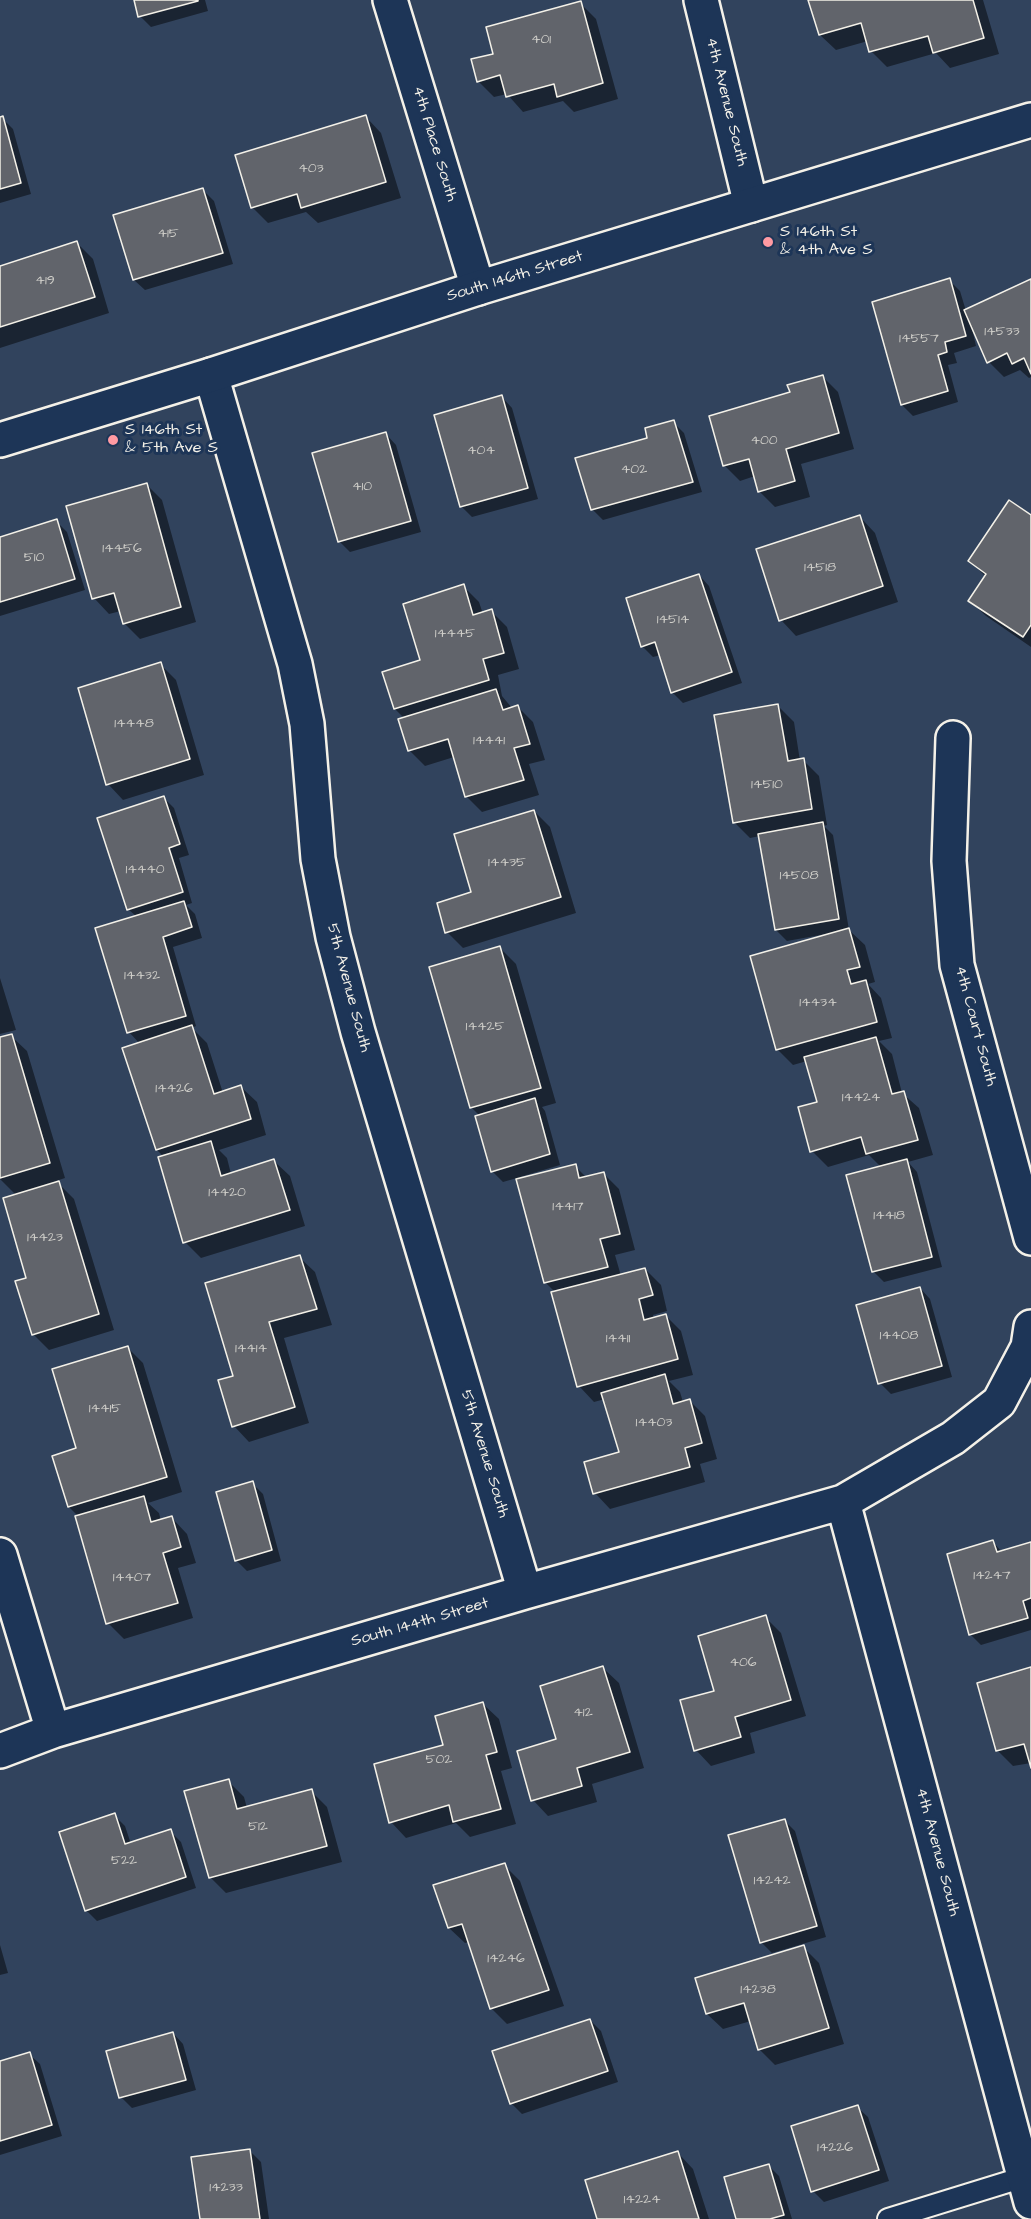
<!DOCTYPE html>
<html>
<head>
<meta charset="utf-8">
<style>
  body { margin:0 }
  canvas { display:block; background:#31435d }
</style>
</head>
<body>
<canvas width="1031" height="2219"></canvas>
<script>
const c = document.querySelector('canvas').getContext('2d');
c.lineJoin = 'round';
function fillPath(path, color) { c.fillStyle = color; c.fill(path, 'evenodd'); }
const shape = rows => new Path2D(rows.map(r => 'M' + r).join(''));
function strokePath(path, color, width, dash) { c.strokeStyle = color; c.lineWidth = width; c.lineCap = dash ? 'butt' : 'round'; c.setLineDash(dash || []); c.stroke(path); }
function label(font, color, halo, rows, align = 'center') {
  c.font = font + ' "Architects Daughter",sans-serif'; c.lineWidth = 6; c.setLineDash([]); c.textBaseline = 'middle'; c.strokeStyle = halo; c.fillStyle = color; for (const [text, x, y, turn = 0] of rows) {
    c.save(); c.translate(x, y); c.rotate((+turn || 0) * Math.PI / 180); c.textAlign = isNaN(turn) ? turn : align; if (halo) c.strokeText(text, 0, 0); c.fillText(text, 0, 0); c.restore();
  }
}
fillPath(shape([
  [135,0,205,0,208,11,151,27,140,16],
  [810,0,983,0,999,54,950,68,936,53,887,67,871,51,868,41,836,50,820,35],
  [580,3,596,19,618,99,574,112,563,101,523,112,507,94,494,97,478,81,495,55],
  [366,117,381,133,401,198,318,223,306,212,268,223,252,207],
  [2,118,13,129,31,194,0,203,0,119],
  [203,190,214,201,233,264,145,290,134,280],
  [77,243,93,259,109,313,0,348,0,267],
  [949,280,960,291,966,311,1031,281,1031,377,1029,378,1020,370,1004,377,989,362,971,324,976,346,954,353,957,363,948,365,958,402,913,416,902,405,874,303],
  [822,376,838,392,854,449,801,464,810,497,775,507,760,492,755,476,740,481,724,465,791,393],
  [502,397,512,408,538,499,472,517,461,506],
  [673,422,684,433,702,492,603,520,592,509,649,439],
  [386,434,396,445,421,532,350,552,339,541],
  [146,484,162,500,196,622,140,639,124,623,121,611,109,614,94,598],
  [860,517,875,533,898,602,796,636,781,620],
  [1031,517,1031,647,986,616,970,601,986,577,970,561],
  [56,521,67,532,85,590,0,616,0,538],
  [699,575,709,586,742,683,683,703,672,692,661,655,653,657,642,646],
  [463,586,479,602,483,614,491,611,507,627,519,669,498,675,502,696,512,708,518,707,533,722,545,760,529,764,539,795,482,812,466,796,454,757,425,766,409,750,405,719,395,709,384,673,422,661],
  [160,664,176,680,204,775,123,800,108,784],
  [778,706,794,722,800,761,803,760,819,776,827,825,824,826,833,835,849,930,865,945,875,982,868,984,881,998,892,1038,879,1041,892,1054,902,1093,919,1108,933,1155,908,1162,917,1172,942,1267,884,1282,873,1271,882,1168,869,1155,828,1167,812,1151,818,1103,807,1061,793,1065,777,1049,826,934,787,941,776,930,760,836,750,838,734,822],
  [163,797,174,808,189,855,179,858,192,903,186,905,195,914,202,938,173,947,196,1026,192,1028,207,1043,223,1093,241,1087,257,1102,266,1135,219,1150,227,1158,231,1174,274,1161,290,1176,305,1226,201,1258,185,1242,164,1157,157,1150,124,1049,140,1044,129,1032,137,917,128,909],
  [534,811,550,827,576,913,463,948,447,932],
  [500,948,516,964,556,1103,542,1107,545,1111,560,1165,520,1177,521,1180,575,1166,587,1178,604,1174,619,1189,635,1250,615,1255,621,1276,645,1269,661,1285,667,1311,653,1315,654,1318,665,1315,681,1331,693,1375,669,1381,680,1392,683,1402,690,1401,705,1416,717,1459,700,1464,705,1482,610,1509,595,1493,621,1453,605,1399,594,1402,579,1386,556,1293,545,1282,517,1178,503,1182,492,1171,480,1116,471,1107],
  [0,978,16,1030,0,1034],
  [11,1036,27,1051,65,1178,56,1181,74,1199,114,1330,49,1350,33,1334,16,1195,0,1179,0,1039],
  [299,1257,315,1272,332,1325,284,1338,309,1423,249,1442,234,1426,235,1377],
  [920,1288,930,1299,952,1377,891,1394,880,1383],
  [128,1348,143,1363,182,1492,148,1503,159,1513,161,1521,172,1518,187,1534,196,1563,178,1568,193,1618,124,1639,108,1623,79,1517,69,1507,78,1449],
  [252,1483,263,1494,281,1561,247,1571,236,1560],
  [993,1542,1002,1552,1031,1543,1031,1630,981,1645,970,1634],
  [765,1617,781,1633,806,1716,750,1733,755,1753,711,1766,696,1750,716,1692],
  [603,1668,619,1683,644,1768,592,1784,597,1802,548,1816,533,1800,558,1740],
  [1031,1669,1031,1763,1013,1766,997,1750],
  [483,1704,499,1719,512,1768,501,1771,516,1824,470,1837,456,1823,406,1838,391,1822,445,1746],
  [228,1781,244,1797,247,1808,311,1791,327,1807,342,1862,226,1893,211,1878,186,1792],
  [114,1815,125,1826,131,1844,170,1831,181,1842,196,1888,97,1921,86,1910],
  [784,1820,795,1831,826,1937,772,1953,761,1942],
  [504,1865,520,1881,564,2006,507,2024,491,2008,469,1942,465,1943,449,1928],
  [0,1945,8,1973,0,1975],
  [803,1947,819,1963,844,2044,775,2065,759,2049,751,2021,723,2029,707,2014],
  [590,2020,601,2031,618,2082,522,2114,511,2103],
  [173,2033,183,2044,196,2090,132,2108,121,2097],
  [29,2054,40,2064,62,2136,0,2155,0,2063],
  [857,2107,868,2117,889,2181,824,2202,813,2191],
  [250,2151,261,2162,269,2219,201,2219],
  [678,2153,693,2169,709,2219,598,2219],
  [768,2165,779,2176,792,2219,738,2219]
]), '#0007');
const building = shape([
  [134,0,198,0,198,1,138,17,134,0],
  [808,0,973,0,984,38,933,53,928,36,869,52,861,23,819,35,808,0],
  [581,1,603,83,557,97,554,84,506,97,500,75,477,82,471,59,493,54,486,27,581,1],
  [366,115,386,182,301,208,297,194,251,208,235,155,366,115],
  [3,116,21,183,0,189,0,117,3,116],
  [203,188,223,253,133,280,113,215,203,188],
  [77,241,95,297,0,327,0,266,77,241],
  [950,278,966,336,945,342,947,352,938,355,948,391,901,405,872,302,950,278],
  [1031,279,1031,374,1024,358,1012,364,1007,353,987,363,964,310,1031,279],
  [823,375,839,433,786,449,795,481,758,492,749,459,723,466,709,416,790,392,787,385,823,375],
  [502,395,528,488,460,507,434,415,502,395],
  [674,420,693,482,591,510,575,458,647,438,645,428,674,420],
  [386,432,411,521,338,542,312,453,386,432],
  [147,483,181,607,123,624,114,593,92,599,66,506,147,483],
  [1009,500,1031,515,1031,625,1023,637,968,601,986,574,968,561,1009,500],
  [860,515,883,586,779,621,756,549,860,515],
  [57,519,75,579,0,602,0,537,57,519],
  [699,574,732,672,671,693,655,642,641,647,626,598,699,574],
  [464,584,473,615,492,609,504,653,483,659,489,680,394,709,382,672,420,660,403,604,464,584],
  [161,662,190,759,106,785,78,688,161,662],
  [496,689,503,710,518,705,530,744,514,748,524,780,465,797,448,739,408,751,398,719,496,689],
  [778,704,788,761,804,758,812,809,733,823,714,715,778,704],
  [164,796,180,844,169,848,183,892,127,910,97,818,164,796],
  [534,810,561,897,445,933,437,903,471,892,454,834,534,810],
  [823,822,839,919,775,930,758,834,823,822],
  [184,901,192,927,163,937,186,1016,127,1033,95,928,184,901],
  [849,928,860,967,847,970,851,984,866,980,877,1022,776,1050,750,956,849,928],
  [500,946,541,1088,470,1108,429,967,500,946],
  [192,1025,214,1094,241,1085,251,1119,156,1150,122,1048,192,1025],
  [12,1034,50,1163,0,1178,0,1037,12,1034],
  [876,1037,892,1094,904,1091,918,1140,866,1154,861,1137,810,1152,798,1107,817,1102,804,1057,876,1037],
  [535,1098,550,1154,491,1172,475,1116,535,1098],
  [211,1141,221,1176,274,1159,290,1210,183,1243,158,1157,211,1141],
  [907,1159,932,1257,872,1272,846,1175,907,1159],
  [576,1164,579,1178,604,1172,620,1234,600,1239,608,1267,544,1283,516,1179,576,1164],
  [59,1181,99,1314,32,1335,15,1281,26,1278,3,1198,59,1181],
  [300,1255,317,1309,269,1322,295,1407,232,1427,218,1380,233,1376,205,1283,300,1255],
  [645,1268,653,1295,639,1299,644,1320,666,1314,678,1359,577,1387,551,1292,645,1268],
  [920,1287,942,1366,878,1384,856,1305,920,1287],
  [128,1346,167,1477,68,1507,52,1456,76,1448,52,1369,128,1346],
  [665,1374,673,1404,690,1399,702,1443,685,1448,690,1467,593,1494,584,1462,619,1452,601,1393,665,1374],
  [253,1481,272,1550,235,1561,216,1492,253,1481],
  [144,1496,151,1522,172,1516,181,1547,163,1553,178,1603,106,1624,75,1516,144,1496],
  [993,1540,997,1552,1031,1542,1031,1598,1023,1601,1028,1618,969,1635,947,1554,993,1540],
  [766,1615,791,1700,735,1717,741,1737,694,1751,680,1700,714,1691,698,1636,766,1615],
  [603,1666,630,1752,577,1768,582,1786,531,1801,517,1751,556,1739,540,1686,603,1666],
  [1031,1667,1031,1768,1024,1744,996,1751,977,1683,1031,1667],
  [483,1702,497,1752,486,1755,501,1809,453,1822,449,1805,389,1823,374,1764,443,1745,435,1716,483,1702],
  [229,1779,237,1809,312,1789,327,1846,209,1878,184,1791,229,1779],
  [115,1813,125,1844,171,1829,186,1877,85,1911,59,1832,115,1813],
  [785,1819,817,1926,760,1943,728,1835,785,1819],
  [505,1863,549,1990,490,2009,462,1924,448,1928,433,1885,505,1863],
  [804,1945,829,2028,758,2050,744,2003,706,2014,695,1978,804,1945],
  [590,2019,608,2071,510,2104,492,2051,590,2019],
  [173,2032,186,2080,119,2098,106,2051,173,2032],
  [30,2052,52,2125,0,2141,0,2061,30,2052],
  [858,2105,879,2170,811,2192,791,2126,858,2105],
  [250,2149,260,2219,200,2219,191,2157,250,2149],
  [678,2151,699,2219,597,2219,585,2180,678,2151],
  [769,2164,784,2215,770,2219,736,2219,724,2177,769,2164]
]);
fillPath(building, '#61646b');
strokePath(building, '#f4f1e8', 1.5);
const lane = shape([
  [888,2219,1024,2177]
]);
const street = shape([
  [390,0,478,288],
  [701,0,751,205],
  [211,375,295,664,307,724,318,859,333,937,358,1032,525,1592],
  [953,738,949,861,957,965,1031,1238],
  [843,1502,1031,2202],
  [0,1555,53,1731],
  [0,1751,53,1731,525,1592,843,1502,953,1438,999,1402,1028,1347,1031,1327]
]);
const secondary = shape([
  [0,440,211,375,478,288,1031,120]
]);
strokePath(lane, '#f4f1e8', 24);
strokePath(street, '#f4f1e8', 38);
strokePath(secondary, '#f4f1e8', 38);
strokePath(lane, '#1d3557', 20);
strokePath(street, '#1d3557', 33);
strokePath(secondary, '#1d3557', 33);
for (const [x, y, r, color] of [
  [768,242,6,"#ff9aa2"],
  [113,440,6,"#ff9aa2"]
]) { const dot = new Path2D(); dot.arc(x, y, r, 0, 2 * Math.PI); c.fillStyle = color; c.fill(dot); strokePath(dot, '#1d3557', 2); }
label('14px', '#cfcec9', null, [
  ["401",541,40],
  ["403",311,169],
  ["415",168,234],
  ["419",45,281],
  ["14533",1002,332],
  ["14557",919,339],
  ["400",764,441],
  ["404",481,451],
  ["402",634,470],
  ["410",362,487],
  ["14456",122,549],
  ["510",34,558],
  ["14518",820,568],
  ["14514",673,620],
  ["14445",455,634],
  ["14448",134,724],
  ["14441",489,741],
  ["14510",767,785],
  ["14435",507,863],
  ["14440",145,870],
  ["14508",799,876],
  ["14432",142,976],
  ["14434",818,1003],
  ["14425",485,1027],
  ["14426",174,1089],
  ["14424",861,1098],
  ["14420",227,1193],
  ["14417",568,1207],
  ["14418",889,1216],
  ["14423",45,1238],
  ["14408",899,1336],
  ["14411",618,1339],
  ["14414",251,1349],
  ["14415",105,1409],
  ["14403",654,1423],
  ["14247",992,1576],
  ["14407",132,1578],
  ["406",743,1663],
  ["412",583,1713],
  ["502",439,1760],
  ["512",258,1827],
  ["522",124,1861],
  ["14242",772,1881],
  ["14246",506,1959],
  ["14238",758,1990],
  ["14226",835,2148],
  ["14233",226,2188],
  ["14224",642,2200]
]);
label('16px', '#f4f1e8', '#1d3557', [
  ["4th Avenue South",726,102,76],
  ["4th Place South",434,144,73],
  ["South 146th Street",515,277,-17],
  ["5th Avenue South",348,988,75],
  ["4th Court South",975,1026,75],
  ["5th Avenue South",484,1454,73],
  ["South 144th Street",420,1623,-16],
  ["4th Avenue South",937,1852,75]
]);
label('16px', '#f4f1e8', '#1d3557', [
  ["S 146th St",780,233],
  ["& 4th Ave S",780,251],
  ["S 146th St",125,431],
  ["& 5th Ave S",125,449]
], 'left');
</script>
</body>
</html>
